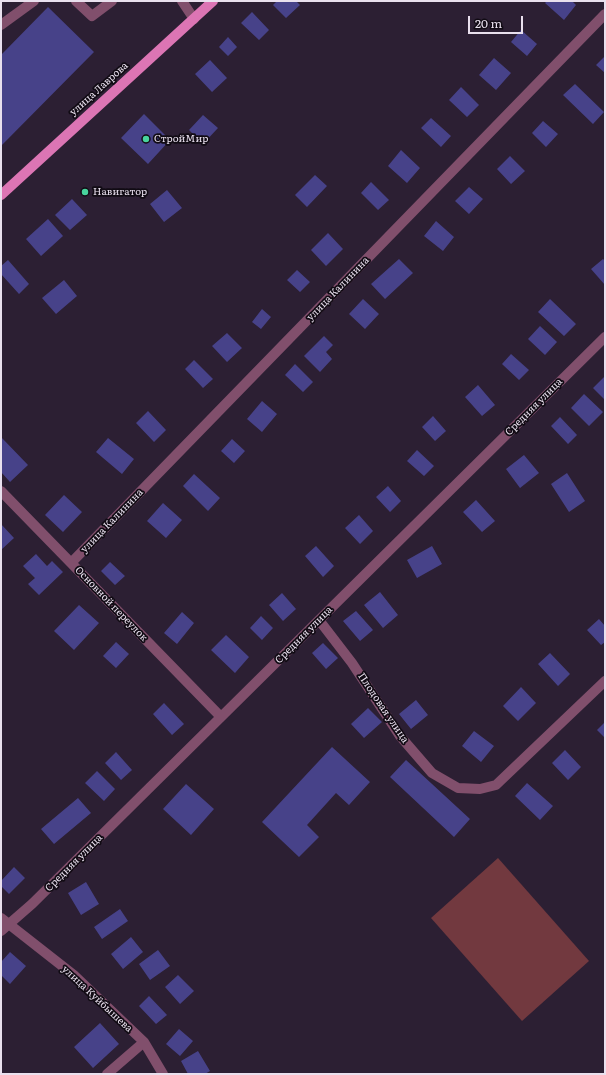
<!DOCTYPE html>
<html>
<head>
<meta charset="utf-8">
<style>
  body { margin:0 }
  #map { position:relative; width:606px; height:1075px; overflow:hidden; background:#2c1f33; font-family:Literata,serif }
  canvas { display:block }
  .frame { position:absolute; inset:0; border:2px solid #e9e0ee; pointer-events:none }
  .scale { position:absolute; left:468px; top:16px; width:55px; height:18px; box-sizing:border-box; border:2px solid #e9e0ee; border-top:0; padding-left:5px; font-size:12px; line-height:14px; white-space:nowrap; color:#e9e0ee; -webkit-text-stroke:3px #110b14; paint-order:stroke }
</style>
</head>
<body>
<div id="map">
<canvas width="606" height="1075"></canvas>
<div class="frame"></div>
<div class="scale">20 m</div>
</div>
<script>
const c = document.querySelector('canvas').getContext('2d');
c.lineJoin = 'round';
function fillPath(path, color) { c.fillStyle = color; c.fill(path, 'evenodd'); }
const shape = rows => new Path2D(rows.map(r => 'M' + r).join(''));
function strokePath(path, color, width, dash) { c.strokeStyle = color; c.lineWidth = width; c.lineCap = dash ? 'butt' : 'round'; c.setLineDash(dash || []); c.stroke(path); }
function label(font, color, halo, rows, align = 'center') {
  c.font = font + ' Literata,serif'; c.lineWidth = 3.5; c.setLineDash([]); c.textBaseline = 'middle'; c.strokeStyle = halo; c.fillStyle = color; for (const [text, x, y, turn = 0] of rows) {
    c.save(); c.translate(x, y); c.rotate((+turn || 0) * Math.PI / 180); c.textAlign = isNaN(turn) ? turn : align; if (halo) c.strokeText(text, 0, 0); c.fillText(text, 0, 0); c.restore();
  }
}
fillPath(shape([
  [498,858,589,961,522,1021,431,918]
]), '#72393f');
fillPath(shape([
  [277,1,296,1,300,5,286,18,273,5],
  [547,1,572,1,576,5,564,20,545,3],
  [48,7,94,52,1,146,1,55],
  [252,12,269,30,259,40,241,23],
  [521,30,537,44,527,56,511,42],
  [228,37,237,47,228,56,219,47],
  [605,56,605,73,596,65],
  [494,58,511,73,496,90,479,75],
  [210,60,227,78,212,92,195,74],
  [575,84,604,112,593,124,563,95],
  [461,87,479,105,467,117,449,100],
  [144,114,170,140,148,164,121,138],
  [203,115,218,128,203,144,189,130],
  [431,118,451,136,441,147,421,128],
  [543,121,558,134,546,147,532,133],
  [401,150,420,168,407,183,388,166],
  [510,156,525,171,511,184,497,169],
  [315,175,327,186,307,207,295,195],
  [371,182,389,200,378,210,361,193],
  [469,187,483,199,469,214,455,201],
  [167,190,182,208,164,222,150,204],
  [72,199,87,215,70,230,55,215],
  [48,219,63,236,41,256,26,239],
  [436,221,454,237,443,251,424,236],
  [328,233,343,249,326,266,311,250],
  [399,259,413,273,385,299,371,284],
  [603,259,605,261,605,285,591,269],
  [8,260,29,284,19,294,1,274,1,266],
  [297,270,310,282,300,292,287,280],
  [64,280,77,296,56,314,42,298],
  [363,299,379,314,365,329,349,314],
  [550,299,576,324,564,336,538,312],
  [262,309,271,317,261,329,252,322],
  [540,326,557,342,545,355,528,339],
  [227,333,242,348,227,362,212,346],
  [324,336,333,345,326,352,332,359,320,372,304,356],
  [511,354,529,370,519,380,502,364],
  [194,360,213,379,203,388,185,369],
  [295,364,313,382,303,392,285,375],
  [605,376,605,397,604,399,593,388],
  [478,385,495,405,482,416,465,397],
  [584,394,603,412,589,426,571,408],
  [262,401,277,414,262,432,247,419],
  [148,411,166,430,154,442,136,423],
  [433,416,446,431,435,441,422,427],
  [560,417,577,435,568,444,551,426],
  [1,437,28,465,10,482,1,472],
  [108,438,134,459,122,474,96,452],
  [232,439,245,451,234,463,221,451],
  [417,450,434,466,424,476,407,461],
  [524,455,539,473,520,488,506,469],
  [567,473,585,501,569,512,551,484],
  [194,474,220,498,208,511,183,486],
  [388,486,401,501,390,512,376,497],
  [64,495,82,512,63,532,45,515],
  [476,500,495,521,482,532,463,512],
  [163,503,182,520,166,538,147,521],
  [359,515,373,531,360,544,345,528],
  [1,524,14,538,1,550],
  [316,546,334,566,323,577,305,556],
  [432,546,442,564,417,578,407,560],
  [36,554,47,566,52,561,63,572,39,595,28,584,35,578,23,566],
  [110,562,125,576,115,585,101,571],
  [380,592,398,615,383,628,364,605],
  [282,593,296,609,283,621,269,605],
  [79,605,99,623,74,650,54,631],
  [356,611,373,630,360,641,343,621],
  [182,612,194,623,177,644,164,633],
  [261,616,273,628,262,640,250,628],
  [599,619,605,626,605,642,601,645,587,630],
  [226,635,249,657,235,673,211,650],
  [116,642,129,654,116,668,103,656],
  [323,643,338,658,326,669,312,653],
  [550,653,570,674,558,686,538,664],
  [521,687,536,703,518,721,503,706],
  [416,700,428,715,411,729,399,714],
  [164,703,184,724,172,735,153,714],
  [368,708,382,722,364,738,351,724],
  [605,722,605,738,597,730],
  [474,731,494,746,481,762,462,746],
  [332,747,370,782,349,805,336,793,307,825,319,837,299,857,262,822],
  [565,750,581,767,568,780,552,763],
  [116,752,132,770,121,780,105,763],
  [406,760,470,819,454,837,390,777],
  [97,771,115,789,104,801,85,783],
  [527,783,553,806,540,820,515,796],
  [186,784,214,809,191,835,163,809],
  [78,798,91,813,54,844,41,829],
  [14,867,25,878,9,894,1,886,1,881],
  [86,882,99,904,81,915,68,893],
  [120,909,128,921,102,939,94,927],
  [131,937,143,952,123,969,111,954],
  [158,950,170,966,150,980,139,964],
  [10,952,26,966,10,984,1,975,1,962],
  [178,975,194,991,180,1004,165,987],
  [149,996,167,1015,156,1024,139,1006],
  [100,1023,119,1044,93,1068,74,1047],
  [179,1029,193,1041,180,1056,166,1044],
  [198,1051,210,1071,205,1074,188,1074,181,1061]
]), '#474289');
strokePath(shape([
  [76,1,92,16,112,1],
  [182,1,194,19],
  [1,25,34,1],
  [1,491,221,717],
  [71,563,605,14],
  [319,620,352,663,400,736,432,773,458,788,480,789,496,785,605,681],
  [1,918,75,976,144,1042,163,1074],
  [1,931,32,904,221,717,605,337],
  [107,1074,144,1042]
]), '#814f6c', 10);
strokePath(shape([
  [1,195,213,1]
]), '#dc75b4', 10);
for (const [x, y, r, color] of [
  [146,139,4,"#48d49d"],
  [85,192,4,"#48d49d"]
]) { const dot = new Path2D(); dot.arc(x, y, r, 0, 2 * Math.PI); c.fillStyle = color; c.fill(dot); strokePath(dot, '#110b14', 1.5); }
label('10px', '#e9e0ee', '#110b14', [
  ["улица Лаврова",99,89,-42],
  ["улица Калинина",338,289,-46],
  ["Средняя улица",534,407,-45],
  ["улица Калинина",112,521,-46],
  ["Основной переулок",111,604,46],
  ["Средняя улица",304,635,-45],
  ["Плодовая улица",383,708,56],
  ["Средняя улица",74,863,-45],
  ["улица Куйбышева",97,999,43]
]);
label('10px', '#e9e0ee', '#110b14', [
  ["СтройМир",154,139],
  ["Навигатор",93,192]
], 'left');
</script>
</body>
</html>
